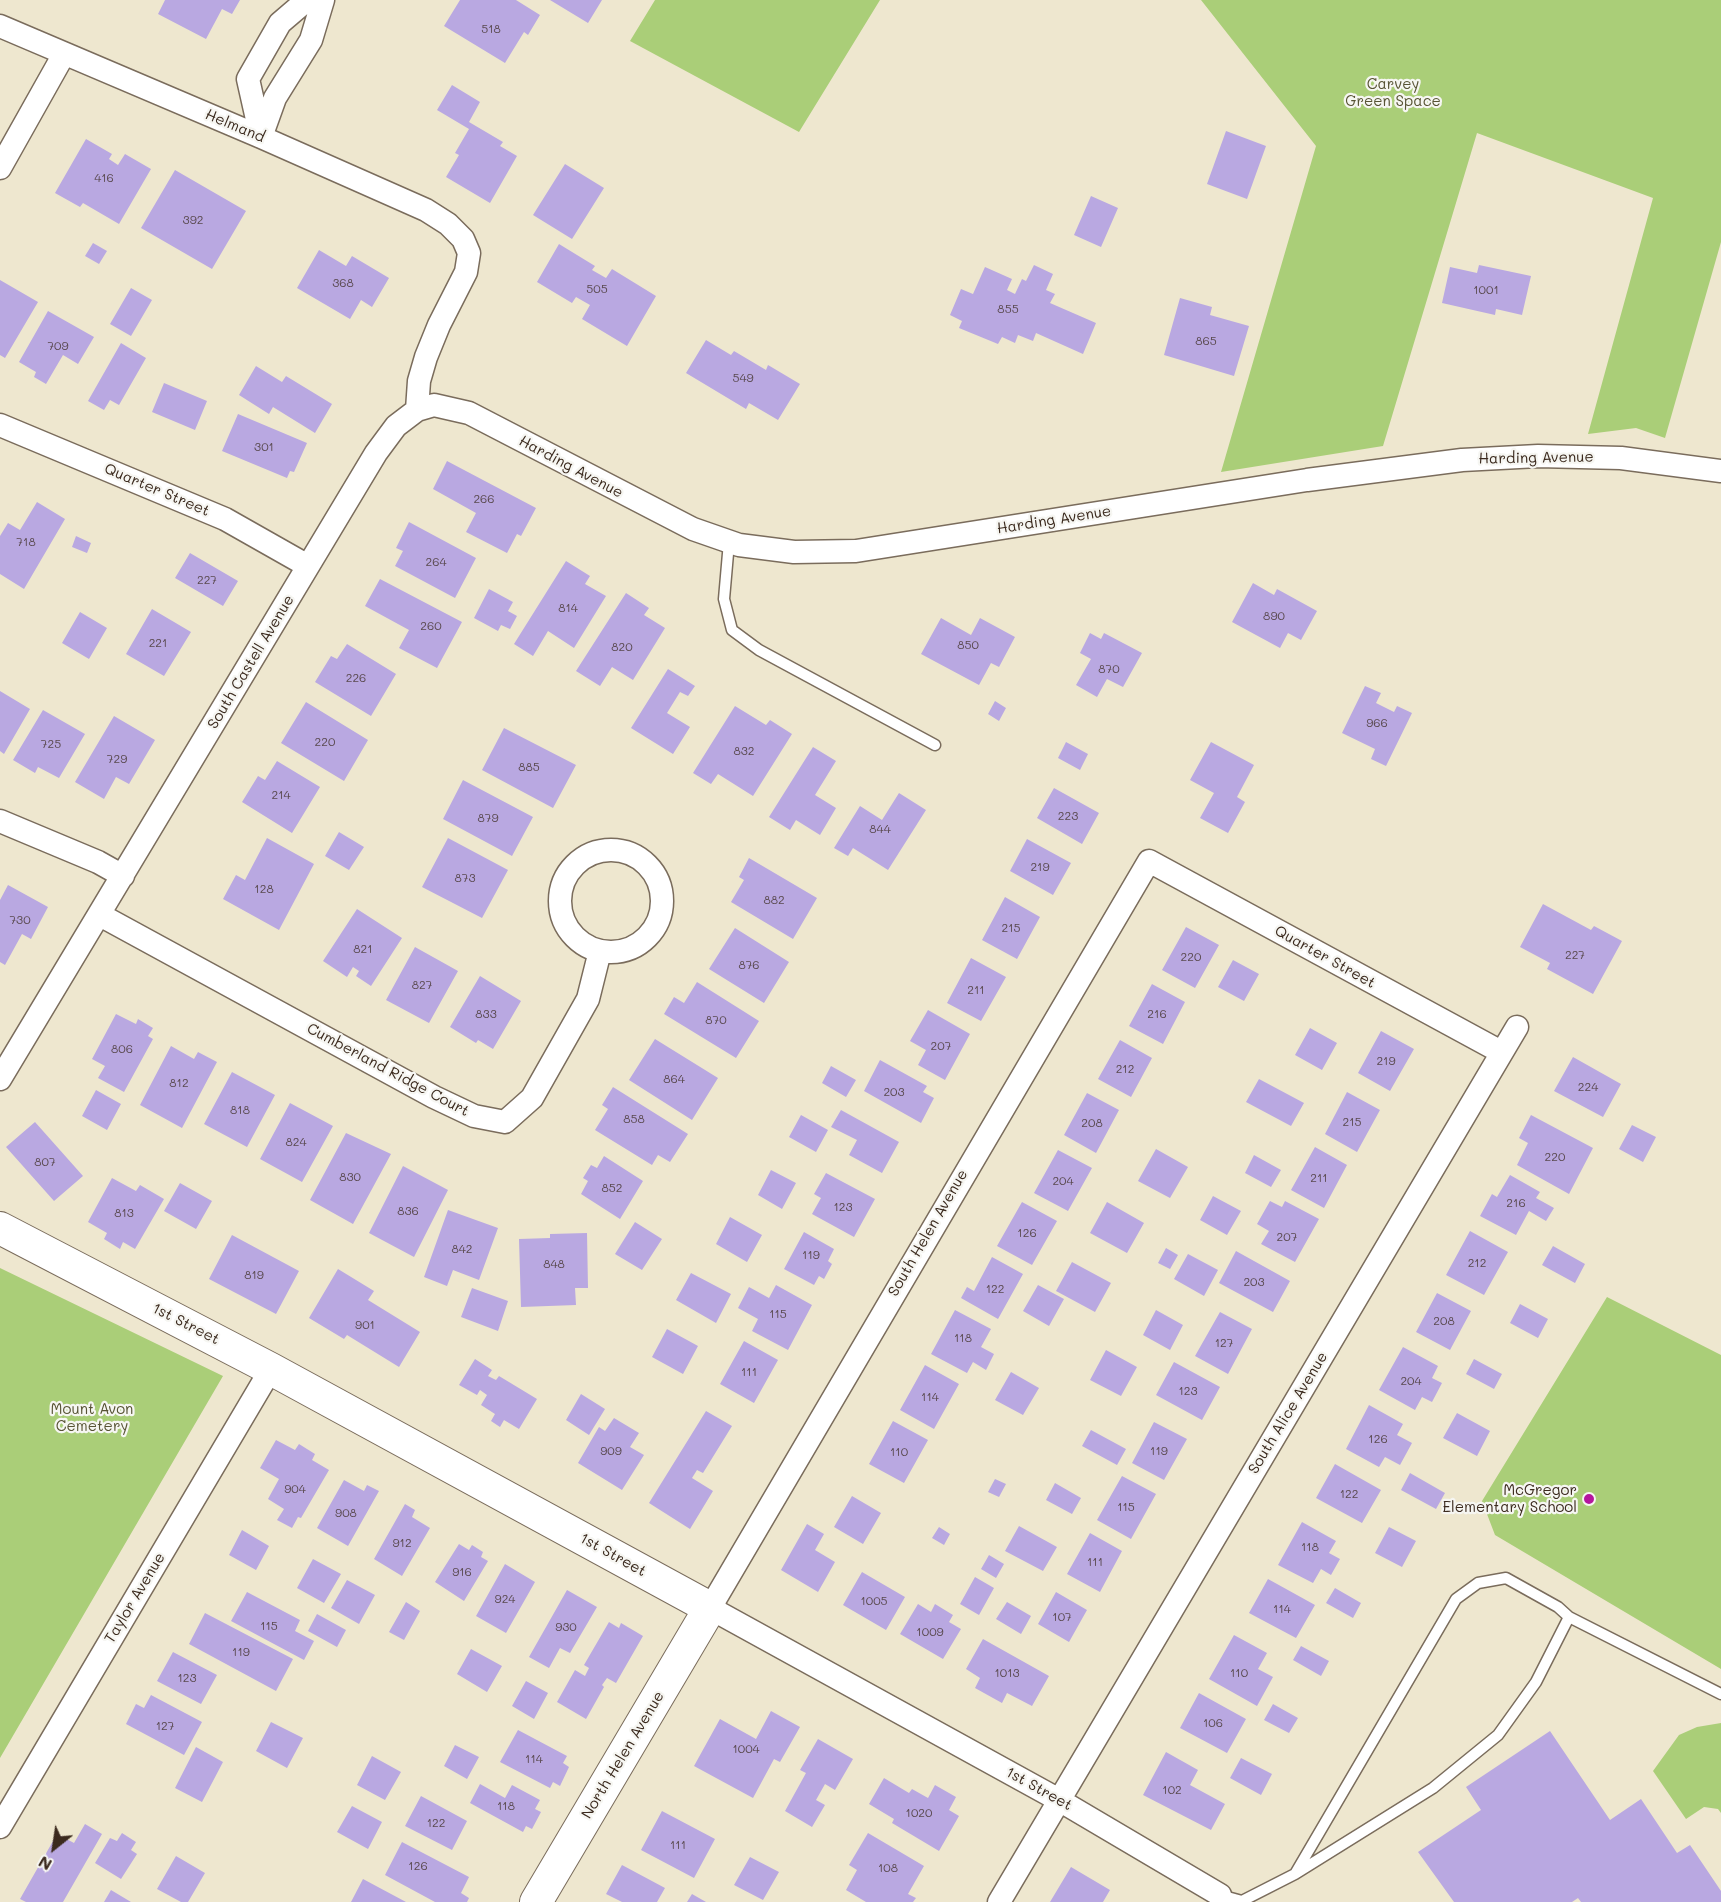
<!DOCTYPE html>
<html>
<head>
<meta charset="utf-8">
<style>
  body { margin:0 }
  #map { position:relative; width:1721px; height:1902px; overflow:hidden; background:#eee7cf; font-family:Mali,sans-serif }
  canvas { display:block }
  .north { position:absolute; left:24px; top:1818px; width:60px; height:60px; -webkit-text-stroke:4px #f6f6f2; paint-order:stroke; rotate:210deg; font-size:16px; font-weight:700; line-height:24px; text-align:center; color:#3b2a1e }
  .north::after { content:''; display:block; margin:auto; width:21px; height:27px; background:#3b2a1e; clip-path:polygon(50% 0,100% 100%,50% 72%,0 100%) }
</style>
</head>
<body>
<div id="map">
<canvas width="1721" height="1902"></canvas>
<div class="north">N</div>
</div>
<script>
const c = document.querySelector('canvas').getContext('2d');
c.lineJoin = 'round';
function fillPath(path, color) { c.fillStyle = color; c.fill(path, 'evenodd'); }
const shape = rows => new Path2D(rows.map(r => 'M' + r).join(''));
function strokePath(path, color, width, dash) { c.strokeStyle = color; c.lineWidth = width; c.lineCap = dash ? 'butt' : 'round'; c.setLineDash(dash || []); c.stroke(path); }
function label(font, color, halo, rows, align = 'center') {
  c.font = font + ' Mali,sans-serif'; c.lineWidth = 4.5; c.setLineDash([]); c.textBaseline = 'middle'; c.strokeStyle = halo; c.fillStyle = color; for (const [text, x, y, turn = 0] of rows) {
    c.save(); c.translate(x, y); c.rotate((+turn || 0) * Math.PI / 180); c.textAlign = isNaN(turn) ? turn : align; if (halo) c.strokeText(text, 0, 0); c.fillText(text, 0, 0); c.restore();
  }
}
fillPath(shape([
  [655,0,880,0,799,132,630,41],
  [1201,0,1721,0,1721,242,1665,438,1636,428,1588,434,1653,198,1477,133,1383,446,1221,472,1316,146],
  [0,1268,223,1376,0,1758],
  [1607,1297,1721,1355,1721,1669,1495,1535,1482,1501],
  [1721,1723,1721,1813,1718,1809,1704,1807,1686,1819,1653,1771,1679,1735,1697,1727]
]), '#aace78');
fillPath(shape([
  [165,0,240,0,232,14,222,9,206,39,158,14],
  [460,0,516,0,540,15,528,35,524,32,505,63,444,26],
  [550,0,602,0,588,23],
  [452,85,480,102,469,122,503,142,500,146,517,156,490,203,446,177,459,155,455,153,469,129,437,110],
  [1226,131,1266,146,1247,199,1207,184],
  [86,139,112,154,109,159,118,165,125,154,151,169,119,224,83,203,80,207,55,193],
  [565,164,604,188,572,239,533,215],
  [175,170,246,211,212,269,141,228],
  [1091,196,1118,208,1101,247,1074,235],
  [93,243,107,251,99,264,85,256],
  [559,244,595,266,592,270,606,278,612,269,656,296,627,346,582,319,590,305,576,297,572,303,537,282],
  [319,250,346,266,352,256,389,278,372,307,361,300,350,319,297,288],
  [1034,265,1053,274,1046,290,1055,294,1050,303,1096,323,1083,354,1036,333,1033,341,1018,335,1015,343,1002,337,998,344,959,328,962,321,950,315,961,289,973,294,985,267,1012,279,1007,290,1015,294,1022,279,1026,281],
  [1479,265,1531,276,1522,315,1496,309,1495,315,1442,303,1450,267,1477,273],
  [0,280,38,302,5,358,0,355],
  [131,288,152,300,131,336,110,324],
  [1180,298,1212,307,1210,315,1249,326,1234,376,1164,355],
  [48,311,94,337,78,364,63,355,46,384,34,377,36,372,19,362],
  [706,340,731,355,734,351,766,370,768,365,800,384,778,420,749,403,746,409,686,373],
  [121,343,146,358,119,405,110,400,104,410,88,401],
  [256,366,282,382,286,376,332,404,315,433,273,407,269,414,239,395],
  [164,383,207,401,195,430,152,412],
  [238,414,307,443,294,472,290,471,287,478,222,451],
  [447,461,536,508,521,536,517,534,507,553,466,532,476,513,433,489],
  [37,502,65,519,24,589,0,574,0,536,8,523,20,530],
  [409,522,476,558,455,598,395,566,403,551,396,548],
  [76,536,91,543,87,553,72,547],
  [190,553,238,581,223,606,175,578],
  [566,561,590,576,585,584,606,596,574,648,548,631,533,656,514,644],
  [380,579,462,622,437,668,399,648,409,630,365,606],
  [1253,583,1274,595,1277,589,1317,611,1301,640,1288,633,1280,648,1232,622],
  [489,589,513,602,508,611,517,616,510,629,501,625,498,631,474,618],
  [626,593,649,608,644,615,665,628,633,680,612,667,600,686,576,671],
  [152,609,191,632,164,676,126,654],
  [80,612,107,628,89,659,62,643],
  [941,618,971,635,980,618,1015,637,999,667,991,663,979,685,921,654],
  [1090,633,1101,639,1104,633,1142,653,1123,687,1107,679,1097,697,1076,685,1091,659,1080,653],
  [347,644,396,674,371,716,315,682,331,656,337,659],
  [668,669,695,686,688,696,680,692,667,713,690,727,673,754,631,728],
  [1365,686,1381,693,1376,703,1394,712,1397,706,1412,713,1386,766,1371,759,1375,749,1342,733],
  [0,691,30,709,4,754,0,751],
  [995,701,1006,708,999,721,988,714],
  [306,702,368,740,344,781,281,743],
  [735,706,766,725,770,720,792,734,753,796,718,774,711,784,693,773],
  [43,710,85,734,59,778,38,767,35,773,13,760],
  [114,716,155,740,129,784,116,777,104,799,75,782],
  [504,728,576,765,553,808,482,770],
  [1066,742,1088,754,1080,770,1058,758],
  [1211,742,1254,765,1237,797,1245,802,1228,833,1200,818,1214,793,1190,780],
  [813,747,836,761,815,795,836,808,820,835,796,820,790,830,769,817],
  [277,761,320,787,292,833,242,802,258,776,265,780],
  [463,780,533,817,512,856,443,819],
  [1054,788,1099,813,1082,844,1037,818],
  [899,793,926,810,888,870,853,848,848,856,834,848,860,806,882,820],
  [339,832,364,847,349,870,325,856],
  [267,838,314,864,279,930,223,899,236,875,245,880],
  [448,838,508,870,482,918,422,887],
  [1027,839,1071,863,1053,895,1010,871],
  [749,858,817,898,793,939,731,902,744,880,739,877],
  [8,885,48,907,31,939,22,934,5,965,0,962,0,900],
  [1005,897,1040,917,1017,959,982,940],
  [1543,904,1591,930,1594,926,1622,941,1593,994,1547,969,1550,963,1520,947],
  [357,909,402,938,371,986,356,976,359,971,353,967,347,977,323,961],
  [1186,927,1219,945,1195,988,1162,970],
  [735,928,789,962,764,1003,709,969],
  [415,947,458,971,429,1023,386,1000],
  [971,958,1006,977,981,1021,947,1003],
  [1233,960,1259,974,1244,1001,1218,987],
  [480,976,521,1001,493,1049,478,1040,476,1043,450,1027],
  [697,982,759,1021,736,1058,664,1014,674,997,684,1003],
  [1152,984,1185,1002,1163,1044,1129,1026],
  [928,1010,970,1034,945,1080,918,1065,926,1050,910,1041],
  [116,1014,136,1024,138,1019,153,1028,148,1036,153,1039,124,1092,98,1078,105,1066,92,1059],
  [1310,1028,1337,1043,1322,1070,1295,1055],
  [1381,1031,1414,1049,1390,1091,1358,1073],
  [655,1039,718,1078,692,1120,629,1080],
  [1120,1040,1152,1058,1131,1097,1098,1079],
  [171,1046,194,1059,198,1052,217,1062,182,1128,140,1105],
  [1573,1057,1621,1084,1603,1117,1554,1091],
  [880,1060,927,1086,923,1092,934,1098,921,1123,864,1091],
  [831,1066,856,1080,846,1097,822,1083],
  [232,1072,275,1095,247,1147,204,1124],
  [1259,1079,1304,1103,1291,1126,1246,1102],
  [613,1087,688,1134,670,1162,658,1155,652,1165,595,1130,608,1109,602,1105],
  [96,1090,121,1104,107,1130,82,1116],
  [1347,1092,1380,1110,1357,1152,1325,1134],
  [1087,1093,1119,1110,1096,1153,1064,1135],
  [290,1103,333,1126,302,1182,260,1159],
  [841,1110,899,1142,882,1173,849,1155,857,1140,831,1127],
  [801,1115,828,1130,816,1152,789,1137],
  [1531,1115,1593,1148,1569,1194,1517,1165,1528,1143,1519,1138],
  [35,1122,83,1176,54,1201,6,1147],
  [1632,1125,1656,1137,1643,1162,1619,1149],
  [346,1133,391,1154,353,1224,310,1200],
  [1315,1147,1347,1165,1324,1208,1291,1190],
  [1156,1149,1188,1167,1170,1198,1138,1181],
  [1058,1150,1092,1168,1068,1211,1034,1193],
  [1254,1155,1281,1170,1271,1187,1245,1173],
  [604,1156,643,1181,620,1219,581,1194,588,1181,583,1178,591,1165,597,1168],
  [403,1166,448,1190,414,1257,369,1233],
  [771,1170,796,1183,782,1209,758,1195],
  [826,1173,875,1199,854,1237,812,1214,821,1198,814,1194],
  [1510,1175,1540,1192,1536,1198,1554,1208,1546,1221,1529,1211,1516,1235,1480,1216,1492,1194,1497,1197],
  [112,1178,136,1191,140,1185,164,1199,135,1249,123,1242,120,1249,104,1239,107,1233,88,1222],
  [180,1183,212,1201,196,1229,164,1211],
  [1213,1196,1241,1211,1227,1235,1200,1220],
  [1270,1201,1282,1207,1285,1201,1319,1219,1295,1262,1261,1244,1269,1231,1257,1224],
  [1022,1202,1057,1221,1032,1265,997,1246],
  [1107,1202,1144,1223,1127,1253,1090,1233],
  [448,1210,498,1228,479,1280,453,1270,447,1286,424,1277],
  [730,1217,762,1235,747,1262,716,1244],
  [635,1222,662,1239,642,1270,615,1254],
  [1470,1231,1508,1252,1484,1295,1446,1275],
  [804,1232,834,1249,828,1261,832,1264,824,1279,819,1276,814,1285,784,1269],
  [587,1233,588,1288,575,1288,576,1305,521,1307,519,1239,550,1238,550,1234],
  [232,1235,299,1271,276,1314,209,1279],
  [1553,1246,1585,1264,1575,1283,1542,1265],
  [1166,1248,1178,1255,1170,1269,1158,1263],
  [1236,1251,1290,1281,1273,1312,1219,1283],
  [1188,1254,1218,1270,1204,1296,1174,1279],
  [992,1257,1023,1274,998,1319,961,1298,967,1287,974,1291],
  [1072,1262,1111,1283,1095,1312,1056,1291],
  [338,1269,374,1291,368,1300,420,1332,399,1367,347,1335,344,1339,309,1318],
  [691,1273,731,1294,716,1323,676,1300],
  [776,1285,812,1305,788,1350,752,1331,758,1319,738,1308,749,1287,769,1298],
  [1038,1285,1064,1299,1049,1326,1023,1311],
  [472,1288,508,1301,498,1331,461,1317],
  [1437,1293,1471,1311,1450,1350,1416,1332],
  [1520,1304,1548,1319,1538,1338,1510,1323],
  [955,1310,991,1329,981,1347,994,1354,986,1370,973,1362,967,1373,931,1354],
  [1156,1310,1183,1325,1170,1350,1143,1335],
  [1220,1312,1252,1329,1228,1374,1195,1356],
  [667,1329,698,1346,683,1374,652,1357],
  [744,1341,778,1360,754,1403,720,1384],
  [1403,1347,1438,1366,1432,1378,1442,1383,1432,1402,1422,1397,1415,1410,1379,1390],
  [1106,1350,1137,1367,1121,1396,1090,1380],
  [475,1359,492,1370,488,1376,496,1380,499,1376,537,1399,519,1429,504,1420,500,1427,491,1421,495,1414,481,1405,487,1395,480,1390,477,1395,459,1385],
  [1474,1359,1502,1374,1494,1389,1466,1374],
  [1174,1362,1220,1387,1202,1420,1156,1395],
  [925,1365,959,1384,934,1429,900,1410],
  [1011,1372,1039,1388,1023,1415,995,1400],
  [581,1394,605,1409,589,1435,566,1420],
  [1369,1405,1403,1424,1397,1435,1412,1443,1400,1465,1385,1457,1379,1467,1346,1449],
  [706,1411,732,1426,703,1473,697,1470,692,1478,713,1491,690,1529,649,1503],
  [1457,1413,1490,1431,1477,1456,1443,1438],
  [614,1418,639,1433,630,1447,644,1455,622,1490,578,1463,599,1427,605,1431],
  [893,1421,928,1440,904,1483,869,1464],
  [1154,1422,1187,1439,1164,1480,1132,1463],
  [1091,1430,1126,1449,1117,1465,1082,1446],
  [276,1440,295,1450,299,1444,315,1454,312,1460,329,1470,301,1518,298,1517,292,1528,277,1520,284,1509,268,1499,279,1479,260,1468],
  [1335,1464,1381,1490,1362,1523,1316,1498],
  [1410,1473,1445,1493,1436,1509,1401,1490],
  [1122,1476,1156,1494,1131,1539,1097,1520],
  [995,1479,1006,1484,999,1497,988,1492],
  [344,1480,364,1491,367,1485,379,1491,348,1546,317,1528],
  [1055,1483,1081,1498,1072,1514,1046,1500],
  [852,1496,881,1513,863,1544,834,1527],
  [405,1504,415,1510,412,1517,430,1528,402,1576,374,1559],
  [1302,1522,1336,1541,1329,1553,1340,1559,1331,1575,1321,1569,1313,1583,1278,1565],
  [807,1524,824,1534,815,1550,835,1562,818,1592,781,1570],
  [1019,1526,1057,1547,1043,1571,1005,1551],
  [939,1527,950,1534,944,1545,932,1538],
  [1389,1527,1416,1541,1402,1567,1375,1553],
  [242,1530,269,1546,256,1570,229,1555],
  [1090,1533,1122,1551,1100,1592,1067,1574],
  [459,1544,469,1550,472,1545,483,1552,481,1557,488,1561,464,1601,435,1582],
  [989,1555,1004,1564,996,1578,981,1569],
  [313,1559,341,1574,324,1603,297,1588],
  [505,1564,535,1582,506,1633,476,1616],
  [862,1572,905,1597,886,1630,843,1605],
  [975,1577,994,1588,979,1615,960,1604],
  [1268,1579,1315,1605,1296,1638,1249,1613],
  [347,1580,375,1595,359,1624,331,1608],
  [1335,1588,1361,1603,1353,1618,1326,1603],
  [567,1590,597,1607,570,1653,560,1648,549,1668,529,1657],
  [247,1592,300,1620,295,1631,314,1641,304,1660,231,1621],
  [1056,1592,1087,1610,1069,1642,1038,1624],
  [406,1602,420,1611,404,1640,389,1632],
  [1007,1602,1031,1616,1021,1634,996,1619],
  [918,1604,931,1612,935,1604,953,1615,949,1622,961,1629,943,1659,900,1634],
  [205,1613,293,1659,276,1691,189,1644],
  [317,1614,346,1630,337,1647,308,1631],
  [609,1622,619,1628,621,1623,643,1636,616,1683,607,1678,602,1685,604,1687,586,1719,557,1702,575,1670,585,1676,589,1668,584,1665],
  [1234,1635,1267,1653,1258,1669,1273,1677,1257,1706,1209,1679],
  [983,1639,1049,1676,1032,1706,1007,1693,1002,1703,975,1688,980,1678,966,1669],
  [1301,1646,1329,1661,1321,1676,1293,1660],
  [471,1649,502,1666,487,1692,457,1674],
  [173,1652,217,1675,201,1704,157,1681],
  [526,1681,548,1693,534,1719,512,1706],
  [1199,1693,1246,1719,1227,1753,1180,1728],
  [151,1695,202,1722,184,1755,126,1724,136,1704,144,1708],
  [1273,1704,1298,1718,1289,1733,1264,1720],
  [771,1711,800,1727,780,1762,774,1759,753,1798,694,1766,720,1719,756,1739],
  [271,1722,303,1738,287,1768,256,1751],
  [518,1730,567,1756,563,1763,569,1767,560,1786,553,1782,550,1788,500,1762],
  [1550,1731,1610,1820,1641,1799,1677,1853,1690,1845,1721,1891,1721,1902,1581,1902,1578,1898,1572,1902,1454,1902,1418,1852,1481,1810,1466,1787],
  [818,1739,853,1759,835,1790,825,1784,816,1800,825,1805,812,1827,785,1811,806,1773,800,1770],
  [455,1745,479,1757,467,1779,444,1766],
  [196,1747,223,1762,202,1802,175,1788],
  [1166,1752,1198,1770,1190,1785,1225,1804,1211,1830,1143,1795],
  [372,1756,401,1772,385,1800,357,1785],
  [1241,1758,1272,1774,1261,1795,1230,1778],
  [884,1778,909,1793,912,1789,928,1798,935,1785,956,1797,949,1810,959,1816,939,1851,892,1823,894,1819,869,1804],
  [480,1784,505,1798,512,1785,540,1800,535,1809,541,1812,532,1829,526,1826,523,1832,470,1803],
  [421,1796,467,1821,452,1850,405,1826],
  [352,1806,382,1822,368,1849,337,1832],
  [662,1811,715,1839,694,1878,641,1850],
  [85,1824,102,1834,63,1902,26,1902,20,1899,57,1834,74,1843],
  [122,1833,136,1842,131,1850,137,1854,121,1879,95,1863,110,1838,117,1841],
  [868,1833,924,1866,908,1894,916,1898,913,1902,866,1902,846,1890,857,1870,849,1865],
  [402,1842,469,1877,461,1893,469,1898,467,1902,435,1902,385,1875],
  [176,1856,205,1873,188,1902,181,1902,157,1889],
  [750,1857,779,1872,763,1900,734,1885],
  [622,1865,665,1888,657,1902,622,1902,606,1894],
  [1071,1867,1110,1890,1103,1902,1050,1902],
  [363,1879,406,1902,351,1902],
  [111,1890,131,1902,104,1902],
  [692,1894,706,1902,687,1902]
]), '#b9a8e1');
const lane = shape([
  [729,542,724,599,732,630,759,650,935,745],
  [1295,1874,1456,1599,1478,1583,1506,1578,1558,1607,1569,1617,1721,1694],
  [1220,1895,1242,1901,1295,1874,1433,1788,1498,1735,1536,1682,1569,1617]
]);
const street = shape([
  [0,26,261,137,426,210,448,224,463,239,469,253,466,272,439,325,426,357,419,381,417,410],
  [261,137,248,79,280,23,307,0],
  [261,137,275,98,311,40,323,0],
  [0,168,64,54],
  [0,425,225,519,308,566],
  [0,821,98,862,123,876],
  '560 901a51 51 0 1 1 102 0a51 51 0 1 1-102 0Z',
  [100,915,434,1097,474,1116,505,1122,532,1098,588,999,600,951],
  [0,1079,376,453,396,426,417,410,434,405,469,413,693,529,739,545,794,552,856,551,1307,480,1462,460,1538,456,1621,458,1721,471],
  [0,1827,271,1369],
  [1220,1895,1059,1800,710,1608,1149,861,1501,1052],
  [999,1902,1517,1027]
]);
const secondary = shape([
  [0,1228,271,1369,710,1608,536,1902]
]);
strokePath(lane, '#7a6c5c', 13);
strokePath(street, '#7a6c5c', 25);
strokePath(secondary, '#7a6c5c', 34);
strokePath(lane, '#fff', 10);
strokePath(street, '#fff', 22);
strokePath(secondary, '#fff', 32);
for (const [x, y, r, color] of [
  [1589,1499,6,"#b5179e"]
]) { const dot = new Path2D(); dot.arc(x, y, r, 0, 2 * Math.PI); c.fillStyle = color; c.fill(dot); strokePath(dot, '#f6f6f2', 2); }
label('12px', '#5a4a4f', null, [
  ["518",491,29],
  ["416",104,178],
  ["392",193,220],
  ["368",343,283],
  ["505",597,289],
  ["1001",1486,290],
  ["855",1008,309],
  ["865",1206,341],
  ["709",58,346],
  ["549",743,378],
  ["301",264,447],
  ["266",484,499],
  ["718",26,542],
  ["264",436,562],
  ["227",207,580],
  ["814",568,608],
  ["890",1274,616],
  ["260",431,626],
  ["221",158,643],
  ["850",968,645],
  ["820",622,647],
  ["870",1109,669],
  ["226",356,678],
  ["966",1377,723],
  ["220",325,742],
  ["725",51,744],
  ["832",744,751],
  ["729",117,759],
  ["885",529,767],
  ["214",281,795],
  ["223",1068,816],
  ["879",488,818],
  ["844",880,829],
  ["219",1040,867],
  ["873",465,878],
  ["128",264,889],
  ["882",774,900],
  ["730",20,920],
  ["215",1011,928],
  ["821",363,949],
  ["227",1575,955],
  ["220",1191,957],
  ["876",749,965],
  ["827",422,985],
  ["211",976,990],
  ["833",486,1014],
  ["216",1157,1014],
  ["870",716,1020],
  ["207",941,1046],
  ["806",122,1049],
  ["219",1386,1061],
  ["212",1125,1069],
  ["864",674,1079],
  ["812",179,1083],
  ["224",1588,1087],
  ["203",894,1092],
  ["818",240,1110],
  ["858",634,1119],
  ["215",1352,1122],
  ["208",1092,1123],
  ["824",296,1142],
  ["220",1555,1157],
  ["807",45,1162],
  ["830",350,1177],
  ["211",1319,1178],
  ["204",1063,1181],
  ["852",612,1188],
  ["216",1516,1203],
  ["123",843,1207],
  ["836",408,1211],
  ["813",124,1213],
  ["126",1027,1233],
  ["207",1287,1237],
  ["842",462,1249],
  ["119",811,1255],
  ["212",1477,1263],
  ["848",554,1264],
  ["819",254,1275],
  ["203",1254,1282],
  ["122",995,1289],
  ["115",778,1314],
  ["208",1444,1321],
  ["901",365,1325],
  ["118",963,1338],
  ["127",1224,1343],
  ["111",749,1372],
  ["204",1411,1381],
  ["123",1188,1391],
  ["114",930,1397],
  ["126",1378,1439],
  ["909",611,1451],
  ["119",1159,1451],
  ["110",899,1452],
  ["904",295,1489],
  ["122",1349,1494],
  ["115",1126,1507],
  ["908",346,1513],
  ["912",402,1543],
  ["118",1310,1547],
  ["111",1095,1562],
  ["916",462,1572],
  ["924",505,1599],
  ["1005",874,1601],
  ["114",1282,1609],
  ["107",1062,1617],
  ["115",269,1626],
  ["930",566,1627],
  ["1009",930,1632],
  ["119",241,1652],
  ["1013",1007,1673],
  ["110",1239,1673],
  ["123",187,1678],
  ["106",1213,1723],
  ["127",165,1726],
  ["1004",746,1749],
  ["114",534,1759],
  ["102",1172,1790],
  ["118",506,1806],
  ["1020",919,1813],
  ["122",436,1823],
  ["111",678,1845],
  ["126",418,1866],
  ["108",888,1868]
]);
label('15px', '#575334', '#f6f6f2', [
  ["Carvey",1393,84],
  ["Green Space",1393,101],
  ["Mount Avon",92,1409],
  ["Cemetery",92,1426]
]);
label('15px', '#3b2a1e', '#f6f6f2', [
  ["Helmand",235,126,23],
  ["Harding Avenue",1536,458,-1],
  ["Harding Avenue",571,467,28],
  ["Quarter Street",157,490,23],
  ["Harding Avenue",1054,520,-9],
  ["South Castell Avenue",251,662,-59],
  ["Quarter Street",1325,957,29],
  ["Cumberland Ridge Court",388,1070,28],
  ["South Helen Avenue",928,1233,-60],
  ["1st Street",186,1324,27],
  ["South Alice Avenue",1288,1413,-59],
  ["1st Street",613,1555,29],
  ["Taylor Avenue",135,1598,-59],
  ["North Helen Avenue",623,1755,-59],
  ["1st Street",1039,1789,29]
]);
label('15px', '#3b2a1e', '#f6f6f2', [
  ["McGregor",1577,1490],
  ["Elementary School",1577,1507]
], 'right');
</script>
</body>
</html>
